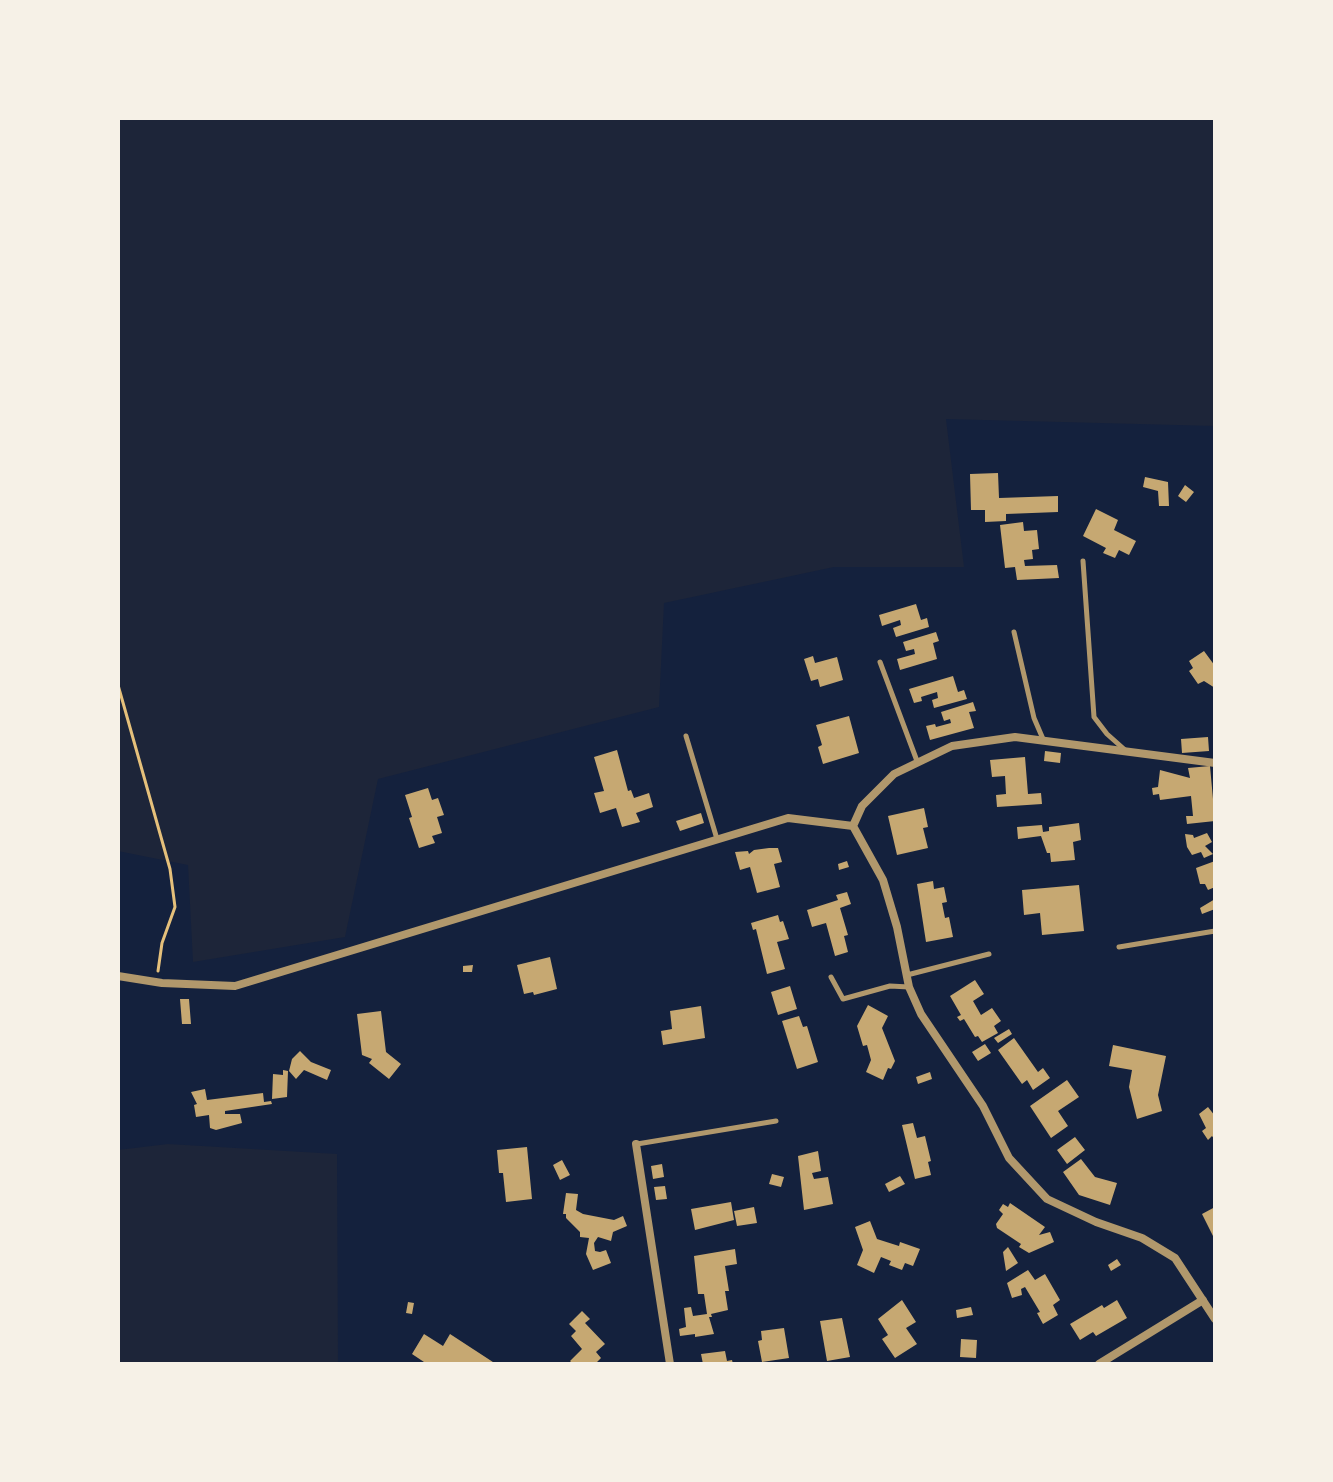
<!DOCTYPE html>
<html>
<head>
<meta charset="utf-8">
<style>
  body { margin:0 }
  #map { position:relative; width:1333px; height:1482px; overflow:hidden; background:#14213d; font-family:"Sofia Sans Condensed",sans-serif }
  canvas { display:block }
  .frame { position:absolute; inset:0; border:120px solid #f6f1e7; pointer-events:none }
</style>
</head>
<body>
<div id="map">
<canvas width="1333" height="1482"></canvas>
<div class="frame"></div>
</div>
<script>
const c = document.querySelector('canvas').getContext('2d');
c.lineJoin = 'round';
function fillPath(path, color) { c.fillStyle = color; c.fill(path, 'evenodd'); }
const shape = rows => new Path2D(rows.map(r => 'M' + r).join(''));
function strokePath(path, color, width, dash) { c.strokeStyle = color; c.lineWidth = width; c.lineCap = dash ? 'butt' : 'round'; c.setLineDash(dash || []); c.stroke(path); }
fillPath(shape([
  [118,118,1215,118,1215,426,946,419,964,567,834,567,664,603,659,707,378,779,345,937,193,962,188,865,118,851],
  [168,1144,337,1154,338,1364,118,1364,118,1150]
]), '#1d2539');
fillPath(shape([
  [998,473,999,498,1058,496,1058,512,1006,514,1006,521,985,522,985,510,971,510,970,474],
  [1145,477,1168,482,1169,506,1159,506,1158,491,1143,487],
  [1185,485,1194,492,1186,502,1178,496],
  [1096,509,1118,520,1114,530,1136,541,1129,555,1119,550,1115,558,1103,553,1106,548,1083,536],
  [1023,522,1024,531,1037,530,1039,549,1032,550,1033,559,1024,560,1025,566,1057,565,1059,578,1017,580,1015,567,1005,568,1000,525],
  [916,604,921,620,927,618,929,627,896,637,893,628,901,625,900,620,882,626,879,615],
  [936,632,939,641,933,643,937,659,900,670,897,659,915,654,914,649,906,651,903,642],
  [1204,651,1215,666,1215,688,1204,681,1198,684,1189,671,1193,668,1189,661],
  [813,656,815,663,837,657,843,680,820,687,818,679,811,681,804,659],
  [953,676,958,692,964,690,967,699,934,708,932,700,938,698,937,692,921,697,922,701,914,703,909,689],
  [973,702,976,711,969,712,974,728,930,740,926,726,935,724,936,727,951,723,950,719,944,721,941,712],
  [849,716,859,753,823,764,818,747,822,745,816,725],
  [1208,737,1209,751,1182,753,1181,739],
  [617,750,628,791,631,790,634,798,649,793,653,807,636,813,640,822,622,827,616,808,600,813,594,793,604,791,594,757],
  [1045,751,1061,753,1060,763,1044,761],
  [1025,757,1028,794,1041,793,1042,804,997,807,996,795,1006,794,1005,776,992,777,990,760],
  [1210,766,1215,821,1187,824,1186,816,1193,816,1191,796,1160,800,1159,794,1153,795,1152,788,1158,787,1160,770,1190,778,1188,768],
  [428,788,432,800,438,798,444,815,437,817,442,833,432,836,435,843,419,848,409,818,412,817,405,795],
  [924,808,928,827,923,828,928,848,897,855,888,816],
  [701,813,704,823,680,831,676,821],
  [1079,823,1081,840,1073,842,1075,860,1051,862,1050,853,1047,853,1041,836,1018,839,1017,827,1042,825,1043,832,1049,831,1049,827],
  [1207,833,1212,842,1205,846,1213,854,1204,858,1201,852,1192,855,1187,847,1185,834,1193,835,1194,838],
  [769,848,778,848,782,862,774,864,780,887,757,893,750,867,740,870,735,852,748,851,749,854,754,850],
  [847,861,849,867,839,870,838,864],
  [1215,861,1215,887,1208,890,1205,884,1200,884,1196,868],
  [933,881,934,889,944,887,947,902,942,903,945,918,949,917,953,937,926,942,917,884],
  [1079,885,1084,931,1042,935,1040,913,1024,915,1022,890],
  [847,892,851,904,840,908,848,935,844,936,848,952,835,956,826,923,812,927,807,910,838,900,836,895],
  [1215,899,1215,909,1202,914,1200,908],
  [778,915,780,922,783,921,789,939,777,942,785,969,767,974,756,929,753,930,751,923],
  [550,957,557,989,534,995,533,992,524,994,517,965],
  [473,965,472,972,463,972,463,966],
  [975,980,984,994,973,1001,981,1015,992,1008,1001,1021,994,1026,998,1033,982,1042,978,1036,975,1037,964,1019,960,1021,957,1017,961,1015,950,996],
  [790,986,797,1009,778,1015,771,992],
  [180,999,189,999,191,1024,182,1024],
  [868,1005,888,1016,882,1028,895,1061,891,1069,888,1068,883,1080,866,1072,871,1060,867,1045,863,1046,857,1026],
  [701,1006,705,1038,663,1045,661,1031,672,1029,670,1011],
  [381,1011,386,1052,401,1064,389,1079,369,1063,372,1059,362,1055,357,1014],
  [799,1016,803,1027,807,1026,818,1062,797,1069,782,1021],
  [1009,1029,1012,1034,998,1043,994,1038],
  [1014,1038,1038,1072,1043,1068,1050,1078,1033,1090,1027,1080,1022,1084,998,1050],
  [985,1044,991,1053,978,1061,972,1052],
  [1113,1045,1166,1056,1158,1095,1162,1111,1137,1119,1129,1087,1132,1070,1109,1066],
  [300,1051,311,1062,331,1070,327,1080,304,1070,296,1079,289,1071,292,1059],
  [283,1070,288,1071,287,1097,272,1099,273,1074,283,1075],
  [930,1072,932,1079,918,1084,916,1077],
  [1067,1080,1079,1097,1058,1111,1068,1126,1051,1138,1030,1106],
  [205,1089,207,1100,263,1093,264,1102,271,1101,272,1104,225,1111,225,1114,240,1114,242,1123,216,1130,210,1128,209,1115,196,1117,194,1105,197,1104,191,1092],
  [1208,1107,1215,1116,1215,1140,1212,1136,1208,1140,1202,1131,1206,1128,1199,1114],
  [913,1123,917,1138,925,1136,931,1161,928,1162,931,1175,915,1179,902,1125],
  [1075,1137,1085,1150,1067,1164,1057,1150],
  [527,1147,532,1199,506,1202,503,1173,499,1173,497,1150],
  [818,1151,821,1171,812,1173,814,1179,828,1177,833,1204,804,1210,798,1156],
  [1081,1159,1095,1177,1117,1183,1110,1205,1079,1195,1063,1172],
  [562,1160,570,1175,560,1180,553,1165],
  [662,1164,664,1177,653,1179,651,1166],
  [772,1174,784,1177,781,1187,769,1184],
  [900,1176,905,1184,889,1192,885,1184],
  [665,1186,667,1199,656,1200,654,1187],
  [566,1193,578,1194,576,1210,583,1214,614,1220,623,1216,627,1226,613,1232,611,1241,598,1237,594,1243,595,1251,600,1252,606,1250,611,1263,593,1270,586,1254,589,1238,580,1237,580,1232,566,1218,566,1214,563,1214],
  [731,1202,734,1220,695,1230,691,1209],
  [1010,1203,1045,1227,1039,1235,1050,1232,1054,1242,1029,1253,1019,1247,1021,1244,997,1228,996,1224,1003,1214,999,1210,1003,1204,1008,1207],
  [754,1207,757,1223,737,1226,734,1211],
  [1215,1207,1215,1240,1202,1214],
  [870,1221,877,1239,899,1246,900,1242,920,1249,913,1266,905,1263,902,1270,889,1265,891,1261,881,1257,874,1273,857,1265,863,1250,855,1227],
  [1008,1247,1018,1263,1006,1271,1003,1252],
  [735,1249,737,1264,725,1266,729,1291,725,1291,728,1310,711,1314,712,1317,709,1317,714,1334,695,1337,695,1334,680,1336,679,1329,686,1327,684,1308,691,1307,693,1316,707,1314,704,1294,698,1294,694,1256],
  [1117,1259,1121,1265,1111,1271,1108,1265],
  [1028,1270,1035,1280,1045,1274,1060,1300,1053,1305,1058,1315,1043,1324,1037,1313,1040,1312,1025,1287,1021,1289,1022,1295,1012,1298,1007,1283],
  [902,1300,916,1322,906,1328,917,1344,895,1358,882,1339,888,1335,878,1319],
  [1117,1300,1127,1318,1096,1336,1093,1332,1080,1340,1070,1324,1102,1305,1104,1308],
  [408,1302,414,1303,412,1314,406,1313],
  [971,1307,973,1315,957,1318,956,1310],
  [582,1311,590,1319,585,1323,605,1344,596,1352,601,1358,595,1364,573,1364,570,1361,582,1349,571,1336,576,1331,569,1324],
  [842,1318,850,1357,827,1361,820,1321],
  [784,1328,789,1358,762,1362,758,1341,762,1340,761,1331],
  [424,1334,443,1346,450,1334,496,1364,437,1364,433,1362,427,1364,412,1354],
  [961,1339,977,1340,976,1358,960,1357],
  [725,1351,727,1361,732,1360,733,1364,703,1364,701,1354]
]), '#c6a872');
strokePath(shape([
  [118,685,170,869,175,907,162,943,158,971]
]), '#e5c07b', 3);
strokePath(shape([
  [1083,561,1094,717,1107,734,1125,750],
  [1014,632,1034,718,1043,739],
  [880,662,917,761],
  [686,736,717,839],
  [1119,947,1215,931],
  [907,975,989,954],
  [831,977,843,999,890,986,909,987],
  [637,1144,776,1121]
]), '#b1986c', 5);
strokePath(shape([
  [853,826,883,880,897,927,909,987,921,1014,983,1106,1009,1158,1047,1199,1096,1222,1142,1238,1175,1258,1215,1319],
  [118,976,162,983,235,986,788,818,853,826,862,806,894,774,952,746,1015,737,1215,763],
  [636,1144,670,1364],
  [1099,1364,1203,1300]
]), '#b1986c', 8);
</script>
</body>
</html>
